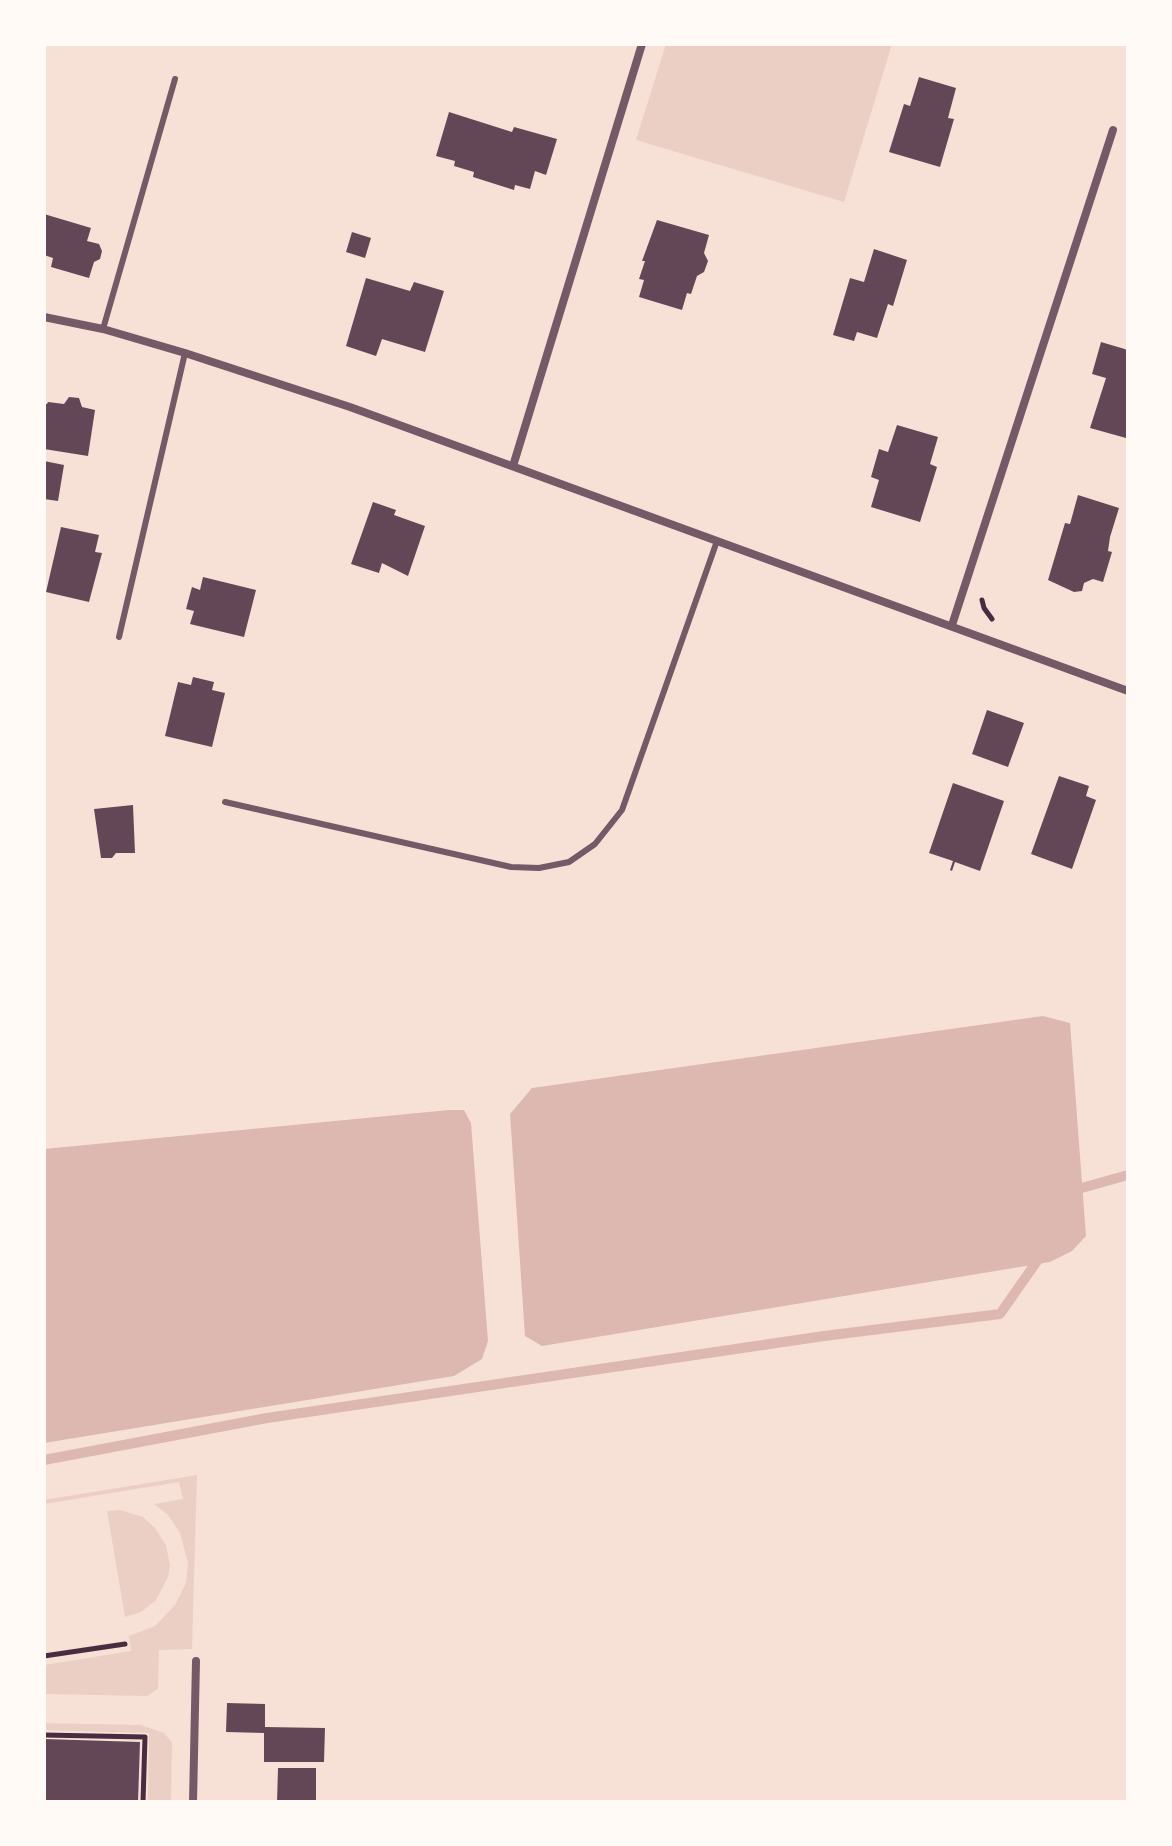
<!DOCTYPE html>
<html>
<head>
<meta charset="utf-8">
<style>
  body { margin:0 }
  #map { position:relative; width:1172px; height:1846px; overflow:hidden; background:#f7e1d7; font-family:Roboto,sans-serif }
  canvas { display:block }
  .frame { position:absolute; inset:0; border:46px solid #fffaf5; pointer-events:none }
</style>
</head>
<body>
<div id="map">
<canvas width="1172" height="1846"></canvas>
<div class="frame"></div>
</div>
<script>
const c = document.querySelector('canvas').getContext('2d');
c.lineJoin = 'round';
function fillPath(path, color) { c.fillStyle = color; c.fill(path, 'evenodd'); }
const shape = rows => new Path2D(rows.map(r => 'M' + r).join(''));
function strokePath(path, color, width, dash) { c.strokeStyle = color; c.lineWidth = width; c.lineCap = dash ? 'butt' : 'round'; c.setLineDash(dash || []); c.stroke(path); }
fillPath(shape([
  [666,44,892,44,844,202,636,140],
  [197,1475,192,1649,159,1650,158,1689,147,1696,44,1694,44,1665,131,1651,129,1636,155,1626,175,1605,186,1583,188,1563,180,1533,168,1515,154,1504,183,1499,179,1482,44,1504,44,1500],
  [120,1510,143,1517,154,1527,166,1545,170,1565,168,1577,156,1600,141,1612,125,1617,107,1511],
  [44,1723,141,1725,164,1733,172,1742,171,1802,148,1802,149,1733,44,1730]
]), '#ebcfc5');
fillPath(shape([
  [1043,1016,1070,1023,1086,1236,1072,1251,1050,1262,542,1346,525,1336,510,1114,532,1088],
  [449,1110,464,1110,471,1123,488,1341,482,1359,454,1376,44,1443,44,1149]
]), '#dcb8b0');
strokePath(shape([
  [1075,1194,1078,1189,1128,1175],
  [44,1460,267,1418,824,1336,1000,1314,1042,1254]
]), '#dcb8b0', 10);
fillPath(shape([
  [919,77,956,88,948,118,954,119,940,167,889,152,904,104,910,106],
  [449,112,512,132,514,127,557,139,546,175,535,171,530,189,515,185,514,190,473,177,474,172,454,166,455,161,436,156],
  [44,214,91,228,87,241,99,244,102,251,100,259,94,262,89,278,51,267,53,258,44,255],
  [657,220,709,235,704,253,708,261,704,272,697,276,691,294,687,293,682,310,639,297,644,280,639,279,645,261,642,261],
  [352,232,371,238,365,258,346,252],
  [874,249,907,260,893,306,888,304,877,338,857,332,854,341,833,335,850,278,864,282],
  [366,278,410,291,414,282,444,291,425,352,382,339,376,356,346,346],
  [1101,342,1128,350,1126,438,1090,428,1106,378,1092,374],
  [69,397,79,398,82,407,95,410,88,456,44,449,44,404,47,404,48,402,64,404],
  [897,425,938,437,930,464,937,467,920,522,871,507,879,480,871,477,879,449,888,452],
  [44,461,64,465,58,501,44,499],
  [1078,495,1119,508,1110,537,1108,551,1112,552,1103,582,1093,579,1084,583,1082,591,1074,592,1048,580,1065,523,1070,524],
  [373,502,396,510,394,515,425,526,408,576,382,563,379,573,351,564],
  [61,527,99,535,95,552,102,553,89,602,46,592],
  [203,577,256,590,244,637,190,624,194,611,186,609,192,587,200,590],
  [193,677,214,682,212,690,225,693,212,747,165,736,178,682,191,685],
  [987,710,1024,723,1008,767,972,754],
  [1059,776,1089,786,1086,796,1096,800,1072,869,1031,854],
  [953,783,1004,801,980,871,955,862,952,871,950,870,953,861,929,853],
  [133,805,135,853,116,853,112,858,101,858,94,809],
  [227,1703,265,1704,265,1727,325,1728,324,1762,264,1762,264,1733,226,1732],
  [44,1739,140,1742,138,1802,44,1802],
  [278,1768,316,1768,316,1802,277,1802]
]), '#644757');
strokePath(shape([
  [982,600,984,608,992,619],
  [44,1656,125,1644],
  [44,1735,145,1737,143,1802]
]), '#4a2c40', 5);
strokePath(shape([
  [103,329,175,79],
  [119,637,185,353],
  [225,802,511,867,539,868,569,862,595,844,622,810,717,541]
]), '#755966', 6);
strokePath(shape([
  [44,317,103,329,185,353,350,407,1128,691],
  [513,466,642,44],
  [952,625,1113,130],
  [193,1802,196,1661]
]), '#755966', 8);
</script>
</body>
</html>
